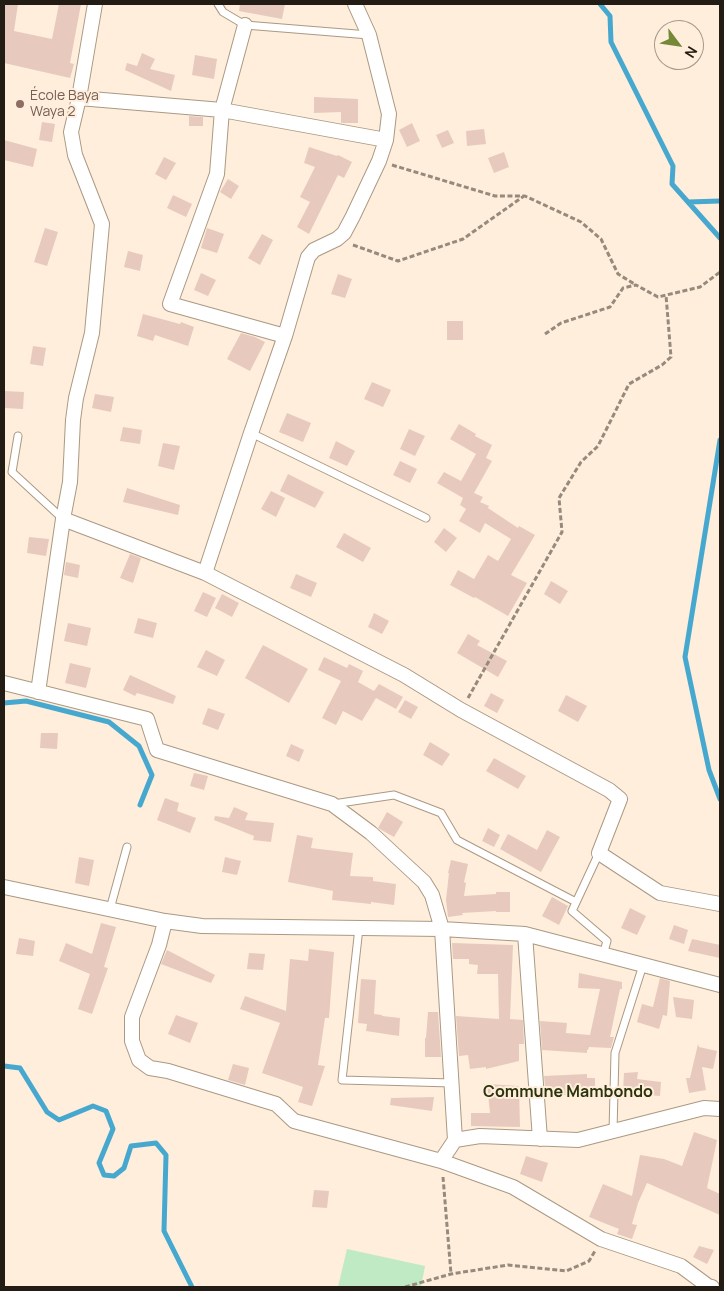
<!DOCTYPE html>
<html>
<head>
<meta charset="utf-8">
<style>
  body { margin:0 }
  #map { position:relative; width:724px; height:1291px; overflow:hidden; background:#feeedb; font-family:Manrope,sans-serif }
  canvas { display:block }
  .frame { position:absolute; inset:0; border:5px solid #231c14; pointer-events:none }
  .north { position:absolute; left:654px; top:20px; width:50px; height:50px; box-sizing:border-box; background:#feeedb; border:1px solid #a69a8b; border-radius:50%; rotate:121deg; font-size:14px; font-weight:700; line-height:20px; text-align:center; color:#231c14 }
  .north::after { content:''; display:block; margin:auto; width:18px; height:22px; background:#758838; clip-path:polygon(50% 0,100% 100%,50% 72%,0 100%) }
</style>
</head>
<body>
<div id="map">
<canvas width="724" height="1291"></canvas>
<div class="frame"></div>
<div class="north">N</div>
</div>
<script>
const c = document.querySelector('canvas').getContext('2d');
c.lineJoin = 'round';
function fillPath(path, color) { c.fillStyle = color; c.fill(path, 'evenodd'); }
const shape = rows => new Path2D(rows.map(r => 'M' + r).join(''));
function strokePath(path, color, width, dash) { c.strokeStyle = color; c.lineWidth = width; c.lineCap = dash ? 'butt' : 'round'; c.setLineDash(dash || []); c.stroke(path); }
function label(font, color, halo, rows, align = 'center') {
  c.font = font + ' Manrope,sans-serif'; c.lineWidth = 4; c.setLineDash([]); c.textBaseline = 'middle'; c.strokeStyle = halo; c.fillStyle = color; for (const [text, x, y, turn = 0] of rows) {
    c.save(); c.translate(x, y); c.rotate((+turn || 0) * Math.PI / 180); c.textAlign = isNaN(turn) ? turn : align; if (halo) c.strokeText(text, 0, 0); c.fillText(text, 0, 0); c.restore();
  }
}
fillPath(shape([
  [347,1249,425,1266,421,1287,338,1287]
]), '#c0eac3');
strokePath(shape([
  [600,4,610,16,611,42,673,166,672,184,720,238],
  [688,202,720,201],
  [720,440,685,657,709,770,720,799],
  [4,703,26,701,109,722,139,746,152,775,140,805],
  [4,1066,20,1068,47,1112,59,1120,93,1106,106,1111,113,1129,99,1163,104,1175,114,1176,124,1168,131,1146,156,1143,166,1155,164,1231,192,1287]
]), '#47a8cf', 5);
fillPath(shape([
  [4,4,18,4,14,31,52,39,59,4,81,4,70,63,74,64,70,78,4,63],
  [240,4,285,4,282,19,239,11],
  [142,53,155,59,150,69,175,75,171,91,125,70,127,63,137,66],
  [195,55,217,59,214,79,192,75],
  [314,97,358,99,358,123,341,123,341,112,314,113],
  [189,116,203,117,203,126,189,126],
  [42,122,55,124,52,142,39,140],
  [412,123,420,141,407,147,399,130],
  [484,129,486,144,467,146,466,131],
  [448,130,454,143,442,148,436,135],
  [4,140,37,149,33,167,4,160],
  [309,147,337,156,338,155,352,162,344,178,338,175,309,234,297,227,310,202,300,197,315,167,304,163],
  [504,152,509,167,494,173,488,158],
  [164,157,176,163,166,180,155,174],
  [228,179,239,186,231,199,220,192],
  [173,195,192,204,186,217,167,208],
  [45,228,58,232,47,266,34,262],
  [207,228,224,234,217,253,201,248],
  [262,234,273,240,260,265,248,258],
  [128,251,143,255,140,271,124,267],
  [201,273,216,280,208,296,194,290],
  [338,274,352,279,345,298,331,294],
  [143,314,180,324,181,322,194,327,188,346,155,335,153,341,137,336],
  [447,321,463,321,463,340,447,340],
  [241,333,255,337,265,342,250,371,227,359],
  [33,346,46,348,43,366,30,364],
  [372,382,391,390,383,407,364,399],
  [4,391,24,392,23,409,4,408],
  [95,394,114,397,111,412,92,408],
  [287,413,311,423,303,442,279,432],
  [459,424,476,434,475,436,492,445,486,458,492,461,474,493,483,497,480,502,489,506,488,508,518,528,519,526,535,535,511,575,527,583,508,616,475,597,474,598,450,585,458,570,474,579,488,555,498,561,511,539,485,523,480,533,459,521,466,509,460,505,463,498,437,483,444,472,461,481,476,454,450,439],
  [123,427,142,430,140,444,120,441],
  [409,429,425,436,415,456,400,449],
  [336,441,355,451,347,466,329,458],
  [163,443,180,446,174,470,158,466],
  [400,461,417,469,410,483,393,475],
  [288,474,324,492,315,508,280,491],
  [127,488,180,505,178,515,123,502],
  [271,491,285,498,276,517,261,509],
  [444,528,457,538,446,552,434,542],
  [344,533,371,548,363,562,336,547],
  [29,537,49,539,46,556,27,553],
  [130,554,141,558,133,583,120,578],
  [66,562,80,565,78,578,64,575],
  [296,574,317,583,311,597,290,588],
  [551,581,568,591,560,604,544,594],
  [203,592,216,598,207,617,194,611],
  [222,594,239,603,232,617,215,608],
  [374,613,389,621,382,634,368,627],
  [138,618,157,623,153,638,134,633],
  [68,623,91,628,87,646,64,641],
  [468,634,480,641,477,645,507,661,498,677,457,653],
  [263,645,308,669,289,703,245,678],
  [206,650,225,660,217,676,197,667],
  [324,657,347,668,349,664,363,671,358,682,374,691,379,684,403,697,396,709,376,698,362,721,343,711,336,725,322,718,341,681,318,670],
  [70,663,91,668,86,688,65,683],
  [130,675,176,696,173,704,137,693,135,696,123,690],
  [491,693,504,700,497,713,484,706],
  [566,695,587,706,578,722,558,711],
  [405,700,418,707,411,719,398,712],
  [208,708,225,714,218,730,202,724],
  [41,733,58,733,57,749,40,748],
  [430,742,450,754,442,766,423,755],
  [291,744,304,750,299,762,286,756],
  [494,758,526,776,518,789,486,771],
  [194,773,208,776,204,790,190,786],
  [165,798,179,803,177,811,196,818,190,833,157,820],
  [234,807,248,813,245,820,274,823,271,842,253,840,254,836,214,820,215,816,229,818],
  [387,812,403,822,394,837,378,828],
  [488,828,500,835,494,847,482,841],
  [547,830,560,837,541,872,500,849,508,834,537,850],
  [297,835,313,838,311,848,353,853,350,876,373,877,373,881,396,884,394,905,371,902,371,904,332,900,333,891,288,882],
  [79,857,94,860,89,886,75,883],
  [225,857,241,861,237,875,222,872],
  [451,860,468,864,464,882,466,883,464,896,496,894,496,892,510,892,510,912,496,912,496,911,462,913,463,915,448,917,446,900,449,873,448,873],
  [552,897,568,906,559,925,542,916],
  [630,908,646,916,637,935,621,928],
  [101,923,116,927,104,967,108,968,92,1014,78,1009,90,974,59,961,66,943,92,954],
  [674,925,688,930,684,944,669,939],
  [19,938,35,941,33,956,16,954],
  [692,939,720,945,720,958,688,951],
  [452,943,513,945,510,1019,523,1020,524,1044,519,1044,519,1061,486,1069,486,1067,470,1069,468,1055,459,1056,456,1016,499,1019,498,974,477,974,478,965,469,964,469,959,453,959],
  [309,949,334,952,329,1018,325,1018,318,1065,325,1066,312,1106,298,1102,303,1087,262,1073,280,1023,240,1009,245,996,286,1011,290,959,308,961],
  [167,950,215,975,211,983,161,964],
  [249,953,265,954,263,970,247,969],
  [579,973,622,982,622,989,620,989,610,1037,614,1037,611,1048,589,1047,588,1050,587,1050,587,1053,542,1050,540,1021,567,1023,566,1033,590,1035,600,989,578,988],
  [660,978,670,981,667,1016,663,1015,659,1029,637,1022,642,1004,653,1007],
  [361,979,376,980,374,1014,382,1015,382,1016,400,1018,399,1036,366,1031,367,1024,358,1023],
  [673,997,694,1000,692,1019,676,1017],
  [428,1012,438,1012,441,1057,425,1057,425,1038,426,1038],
  [176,1015,198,1023,190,1043,168,1034],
  [698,1044,699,1047,717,1051,713,1069,702,1067,706,1090,689,1093,686,1078,690,1078],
  [233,1064,249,1068,245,1085,228,1080],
  [638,1072,637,1079,661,1082,660,1096,623,1093,624,1073],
  [587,1074,587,1078,595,1078,595,1094,567,1094,567,1095,546,1096,544,1076],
  [487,1084,519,1086,520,1127,471,1126,471,1113,490,1113],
  [434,1097,432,1111,390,1105,391,1098],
  [694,1132,717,1140,707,1188,720,1194,720,1215,647,1183,638,1203,632,1224,637,1225,632,1239,617,1234,619,1229,589,1217,603,1184,632,1196,640,1155,664,1159,682,1166],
  [526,1156,548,1163,542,1182,520,1174],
  [314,1190,329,1191,327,1208,312,1207],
  [699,1246,714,1250,707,1264,693,1257]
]), '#e7cabd');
const service = shape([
  [218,4,223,12,245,25,369,35],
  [251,433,426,518],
  [18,436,12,472,63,519],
  [333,804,394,795,441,813,457,840,576,902],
  [599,853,572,911,607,941,603,955],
  [110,909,127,847],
  [359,928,342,1080,452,1083],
  [613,1131,615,1053,643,965]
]);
const minor = shape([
  [245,25,222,110,217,174,170,304,285,336],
  [79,98,222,110,386,140],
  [63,519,205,573,404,675,461,710,609,790,620,799,599,853,660,893,720,904],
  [205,573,251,433,285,336,308,257,314,250,337,239,344,233,353,216,379,161,386,140,389,114,369,35,355,4],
  [4,683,147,719,157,750,332,804,371,833,424,882,432,895,442,929,455,1140],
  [38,692,63,519,70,482,73,420,76,398,92,333,102,224,75,155,71,132,79,98,95,4],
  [4,887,165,921,202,926,442,929,525,934,720,985],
  [165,921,159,945,132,1017,132,1041,139,1060,150,1068,168,1071,276,1104,294,1121,441,1161,455,1140,480,1136,578,1140,704,1108,720,1109],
  [525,934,540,1139],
  [441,1161,513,1187,601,1239,681,1266,708,1286,712,1287]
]);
strokePath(service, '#ab9983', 9);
strokePath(minor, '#ab9983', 16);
strokePath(shape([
  [392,165,495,196,525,196,581,222,601,239,618,274,636,285],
  [353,245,398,261,463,239,524,196],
  [545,334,561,323,610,307,623,288,636,285,658,297,700,287,720,272],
  [468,698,562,532,559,498,581,462,598,446,629,384,662,365,671,357,666,295],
  [443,1177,451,1274],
  [405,1287,451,1274,508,1265,566,1271,589,1261,595,1251]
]), '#968a7d', 3, [5, 2.5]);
strokePath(service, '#fff', 7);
strokePath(minor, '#fff', 14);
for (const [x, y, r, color] of [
  [20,104,5,"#8d6e63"]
]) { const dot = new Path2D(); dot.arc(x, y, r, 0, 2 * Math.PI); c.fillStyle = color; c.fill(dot); strokePath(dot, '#feeedb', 2); }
label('14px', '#785e54', '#feeedb', [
  ["École Baya",30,96],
  ["Waya 2",30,112]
], 'left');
label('bold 16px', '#2b340d', '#feeedb', [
  ["Commune Mambondo",568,1093]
]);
</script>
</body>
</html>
